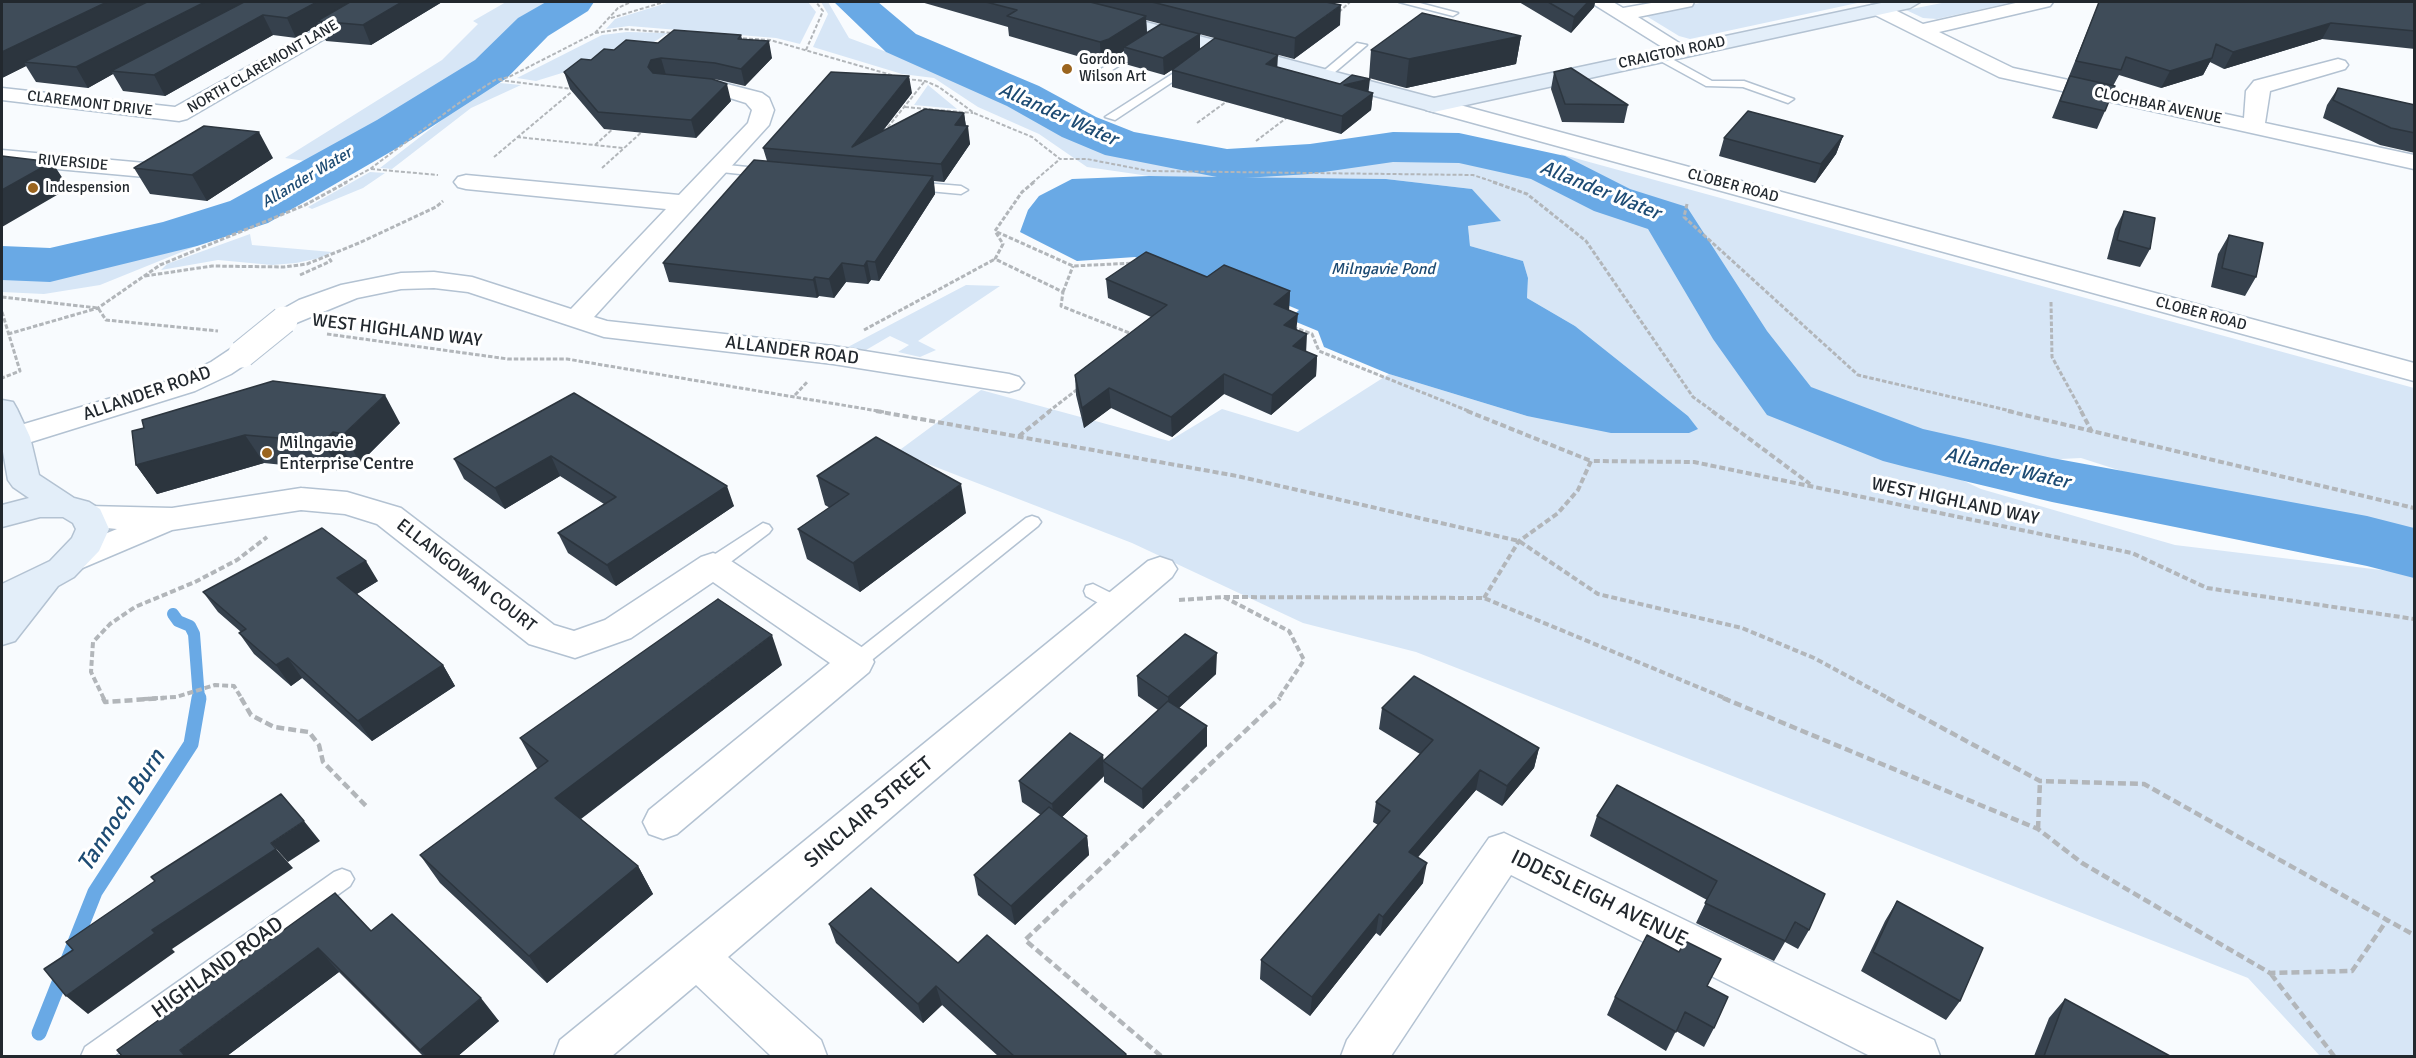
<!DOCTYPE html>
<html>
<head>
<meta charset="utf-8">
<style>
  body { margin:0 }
  #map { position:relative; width:2416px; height:1058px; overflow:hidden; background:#f8fbfe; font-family:Signika,sans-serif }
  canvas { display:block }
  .frame { position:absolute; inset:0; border:3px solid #22282e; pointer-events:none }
</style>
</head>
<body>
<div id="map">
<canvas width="2416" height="1058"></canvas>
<div class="frame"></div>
</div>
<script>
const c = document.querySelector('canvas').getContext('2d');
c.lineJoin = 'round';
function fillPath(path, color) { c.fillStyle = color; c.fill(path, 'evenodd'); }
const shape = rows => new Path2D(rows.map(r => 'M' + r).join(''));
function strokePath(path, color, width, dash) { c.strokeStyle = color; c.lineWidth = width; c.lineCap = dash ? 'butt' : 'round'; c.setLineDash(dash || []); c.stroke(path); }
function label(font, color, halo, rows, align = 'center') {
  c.font = font + ' Signika,sans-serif'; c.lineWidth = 6; c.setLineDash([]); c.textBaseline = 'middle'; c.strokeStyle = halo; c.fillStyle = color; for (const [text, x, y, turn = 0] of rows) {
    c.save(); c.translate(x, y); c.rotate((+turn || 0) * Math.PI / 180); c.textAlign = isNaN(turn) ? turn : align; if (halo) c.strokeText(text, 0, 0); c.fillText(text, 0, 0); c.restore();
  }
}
fillPath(shape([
  [506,2,557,2,482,64,325,164,285,158,442,60,478,24,473,21],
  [670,2,808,2,816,12,800,44,776,38,629,26,606,29,615,19],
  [821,2,828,2,849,38,986,89,1090,139,1155,158,1226,166,1313,163,1396,152,1463,157,1544,177,1645,224,1773,403,1917,459,1981,489,2175,545,2414,574,2414,1056,2320,1056,2248,978,1416,652,1303,623,1132,543,897,452,981,390,1169,441,1222,409,1298,432,1389,374,1527,416,1697,429,1688,416,1575,326,1527,298,1528,278,1523,261,1470,246,1468,226,1500,221,1472,189,1386,179,1149,176,1087,167,1039,134,978,107,934,78,902,74,813,47,828,14],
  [1705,2,1862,2,1690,39,1679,36,1643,14],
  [1947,2,2013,2,1937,19,1923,18,1906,10],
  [627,32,668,33,646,47,536,81,517,78,602,35],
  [500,83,521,85,471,108,392,169,380,168,460,106],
  [928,85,957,109,914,105],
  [1560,154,2414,388,2414,535,2224,504,2081,458,2001,462,1816,405,1673,219,1605,190],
  [370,172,385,173,363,188,312,209,308,207],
  [251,224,100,285,44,294,2,292,2,270,69,267],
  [250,234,252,245,332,252,320,258,296,263,272,265,218,260,161,270,167,264],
  [966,285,1000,286,918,341,936,350,920,357,898,352,909,345,890,336,866,350,846,348]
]), '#d7e6f6');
fillPath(shape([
  [1149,176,1386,179,1472,189,1501,221,1468,226,1470,246,1523,261,1528,278,1527,298,1575,326,1688,416,1698,429,1689,433,1611,433,1527,416,1389,374,1324,347,1318,331,1289,319,1299,310,1223,278,1210,288,1135,257,1077,261,1020,232,1028,210,1039,196,1072,179]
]), '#69a9e5');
strokePath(shape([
  [173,614,178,621,190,626,194,634,199,699]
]), '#69a9e5', 12);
strokePath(shape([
  [39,1033,95,892,191,744,199,698]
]), '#69a9e5', 15);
fillPath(shape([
  [546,2,594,2,588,11,548,36,507,78,411,140,268,223,197,246,50,282,2,280,2,246,50,248,163,222,230,201,377,120,475,60,518,18,546,2],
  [834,2,878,2,916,34,1039,86,1096,117,1134,132,1227,149,1310,144,1393,132,1459,133,1565,156,1630,189,1687,207,1767,331,1811,387,1923,429,2052,458,2367,516,2414,528,2414,578,2367,566,2052,502,1906,467,1883,461,1767,415,1713,339,1648,229,1594,211,1531,179,1459,163,1393,162,1310,174,1227,179,1105,155,1062,137,1007,106,886,52,834,2]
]), '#69a9e5');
const lane = shape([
  [1399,2,1416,2,1458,13,1453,16,1399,2],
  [1145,42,1151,45,1149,47,1101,77,1091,75,1145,42],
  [1357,43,1367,45,1328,78,1320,78,1320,74,1357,43],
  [1655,54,1663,54,1712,81,1744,81,1794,99,1788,103,1743,87,1706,86,1655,58,1655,54],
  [1191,62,1197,65,1195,67,1115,120,1105,117,1191,62],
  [717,164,768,169,774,173,768,177,712,171,712,165,717,164],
  [912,182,961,186,968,190,961,194,907,189,907,183,912,182],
  [1032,516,1038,518,1041,522,1038,526,863,667,856,670,849,667,846,662,849,657,1026,518,1032,516],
  [763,523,769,525,772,529,769,533,720,570,706,570,704,565,706,560,763,523],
  [1093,584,1125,600,1128,605,1125,610,1111,610,1086,596,1084,591,1086,586,1093,584],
  [342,869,350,872,354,879,350,886,114,1056,81,1056,85,1047,334,872,342,869]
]);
const street = shape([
  [365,2,388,2,187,119,179,121,2,100,2,88,175,107,365,2],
  [1590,2,1613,2,1623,8,1657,2,1694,2,1692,6,1638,17,1692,51,1689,55,1682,57,1675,55,1590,2],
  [2020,2,2053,2,2050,6,1939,32,2013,68,2244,118,2246,91,2254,81,2338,59,2345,61,2348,65,2345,69,2270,91,2265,123,2414,155,2414,169,1999,77,1871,13,1868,9,1871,5,1885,5,1923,24,2020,2],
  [685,79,719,82,762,93,769,98,774,110,769,125,594,317,607,321,833,346,1009,374,1019,377,1024,383,1019,389,1009,392,833,364,604,337,468,292,434,288,401,289,357,298,284,328,274,326,270,320,274,314,299,300,341,285,401,273,434,272,472,277,571,309,666,209,466,189,458,187,454,182,458,177,466,175,679,195,748,123,752,110,746,103,717,94,677,90,674,85,677,80,685,79],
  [1434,98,2414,363,2414,381,1426,110,1423,105,1426,100,1434,98],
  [2,150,145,163,153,165,157,170,153,175,145,177,2,164,2,150],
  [242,345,252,348,256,354,252,360,231,374,195,391,15,447,4,444,2,440,4,430,175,379,211,362,232,348,242,345],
  [301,488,347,492,401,508,554,625,574,631,605,620,701,557,713,553,725,557,869,652,874,662,869,672,677,834,663,839,649,834,643,822,649,810,830,663,713,582,631,638,575,658,529,644,377,524,345,514,301,510,172,530,73,572,61,568,56,560,61,552,117,529,76,525,72,517,76,509,88,506,172,508,301,488],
  [1160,557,1172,561,1177,569,1172,577,728,957,821,1040,827,1056,771,1056,696,985,612,1056,554,1056,560,1040,1148,561,1160,557],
  [1504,833,1934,1040,1940,1056,1870,1056,1511,875,1391,1056,1341,1056,1347,1040,1489,838,1504,833]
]);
const secondary = shape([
  [1040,2,1070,2,1434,98,1886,2,1920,2,1910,8,1434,112,1043,6,1040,2],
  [2,400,13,402,17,409,30,437,39,475,74,498,89,502,100,509,109,529,99,551,74,577,58,586,15,641,2,645,2,584,50,561,72,538,76,529,73,523,63,517,40,517,2,527,2,505,29,498,13,487,8,480,2,446,2,400]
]);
strokePath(lane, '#b3c2d2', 3);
strokePath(street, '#b3c2d2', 3);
strokePath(secondary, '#b3c2d2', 3);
strokePath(shape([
  [1339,12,1350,2],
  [611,18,664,2],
  [595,33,623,29,673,33],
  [737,38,770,40,895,76],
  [806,50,823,11,816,2],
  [906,79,925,81,939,87,974,113,1032,137,1060,159,1087,159,1149,171,1473,175,1497,183],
  [499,80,572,89],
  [905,107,973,113],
  [1197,123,1230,99],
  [884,132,925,81],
  [517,137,623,148],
  [1256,141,1289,116],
  [595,145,615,127],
  [494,157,575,89],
  [602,168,644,130],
  [371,169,438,175],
  [344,183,370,169,456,105,495,80,509,77,595,33,618,8,631,2],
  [1032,183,1060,159]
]), '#b2b6ba', 2, [4, 2]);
strokePath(shape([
  [1034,182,1022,192,995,231,1003,244,995,259,1063,292,1061,306,1132,334],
  [1493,182,1527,194,1586,241,1693,397,1714,412],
  [1687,204,1684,217,1858,375,2015,412],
  [997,232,1073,266,1135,263],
  [300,275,331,261,328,257],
  [145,276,212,266,284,267,307,264,359,243,436,207,443,201],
  [1063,292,1073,266],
  [2,297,98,308,106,320,218,331],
  [2051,302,2052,357,2082,412],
  [2,312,20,371,2,378],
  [1293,327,1312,334,1319,351,1471,412],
  [864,330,995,259],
  [8,334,98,308,160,265,305,205,347,182],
  [327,334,508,359,567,359,884,412],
  [795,395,808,381],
  [1048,412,1079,388]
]), '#b2b6ba', 3, [4.5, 2]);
strokePath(shape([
  [876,411,1237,476,1519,541,1598,594,1742,628,1814,658,1890,699],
  [1467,411,1591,461],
  [1712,411,1810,484],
  [2008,411,2414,508],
  [2081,411,2092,432],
  [1019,436,1050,411],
  [1224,597,1484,598,1727,699],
  [1484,598,1519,541,1558,513,1578,490,1591,461,1694,462,2132,553,2207,588,2414,619],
  [1179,600,1224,597,1289,631,1304,660,1278,699],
  [104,699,91,672,93,642,110,624,135,607,195,582,237,560,267,537],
  [143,699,176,697,215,685,234,686,242,699]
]), '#b2b6ba', 4, [6, 3]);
strokePath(shape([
  [103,698,105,702,164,698],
  [241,698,251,715,274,727,309,732,319,745,323,762,368,808],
  [1723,698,2038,829,2082,863,2270,973,2352,971,2387,920],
  [1887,698,2040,781,2144,784,2414,935],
  [2038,829,2040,781],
  [2271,974,2334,1056],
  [1161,1056,1025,940,1280,698]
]), '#b2b6ba', 4.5, [8, 4]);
fillPath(lane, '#fff');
fillPath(street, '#fff');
fillPath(secondary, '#e3eef9');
const streetBridge = shape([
  [242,354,284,320]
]);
strokePath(streetBridge, '#b3c2d2', 29, []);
strokePath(streetBridge, '#fff', 27);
fillPath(shape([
  [2,2,442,2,371,45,326,41,319,25,296,38,273,35,165,96,123,91,113,74,88,88,36,82,26,66,2,78],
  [921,2,1282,2,1340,25,1294,59,1146,20,1147,33,1200,49,1277,67,1373,93,1371,110,1341,134,1172,87,1172,70,1164,75,1125,64,1124,51,1110,60,1101,63,1009,36,1008,27],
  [1519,2,1595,2,1594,7,1571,33],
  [2099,2,2415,2,2415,49,2322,39,2224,69,2210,62,2203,75,2161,88,2119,75,2113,86,2105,111,2097,129,2052,118],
  [741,35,742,39,772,58,745,86,719,80,712,79,731,101,696,138,604,129,570,89,564,72,614,50,658,43],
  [1521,36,1516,64,1406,88,1369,78,1371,50],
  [1554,72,1628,105,1624,123,1562,122,1551,89],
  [2338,88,2415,105,2415,153,2380,145,2323,118,2327,105],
  [912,93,882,132,964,113,966,126,970,144,944,182,934,181,935,194,879,281,871,280,868,284,846,282,834,298,819,296,817,298,669,282,663,263,767,161,763,148],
  [1843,136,1836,154,1815,183,1719,156,1724,138],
  [273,158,207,201,150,194,134,168],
  [2124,211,2150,249,2140,267,2107,259,2115,229],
  [2229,235,2256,277,2245,296,2211,287,2218,254],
  [1207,277,1290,291,1289,310,1297,330,1306,352,1317,356,1316,376,1271,415,1224,394,1172,437,1111,408,1084,428,1076,395,1075,375,1151,317,1108,298,1106,279],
  [574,393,734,506,616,586,568,553,558,533,604,504,560,476,505,509,464,479,454,459],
  [400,423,360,463,350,461,340,471,264,463,157,494,136,465,132,431],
  [817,476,966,513,860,592,807,559,798,529,830,508,825,505],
  [378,581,357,594,443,665,455,686,372,741,302,678,291,686,254,654,239,633,241,632,218,612,203,592],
  [782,665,581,819,638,866,653,894,547,983,440,883,420,855,538,769,536,767,520,738],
  [1216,674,1179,708,1207,726,1207,746,1143,809,1104,782,1104,776,1062,817,1087,836,1089,855,1015,925,978,895,974,875,1041,815,1022,802,1019,781,1104,760,1158,710,1138,696,1137,676],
  [1382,708,1539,748,1534,768,1502,806,1476,790,1418,857,1423,883,1380,936,1376,933,1310,1016,1260,979,1261,960,1378,825,1373,822,1376,802,1420,754,1379,729],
  [1597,816,1809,930,1798,949,1785,942,1774,961,1696,923,1707,900,1590,836],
  [335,893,371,931,499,1021,458,1056,423,1056,339,972,227,1056],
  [1897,901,1960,1001,1946,1020,1861,971,1885,921],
  [829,924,958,963,1126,1054,1127,1056,998,1056,942,1005,923,1023,836,943],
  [1707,986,1714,1028,1704,1047,1676,1031,1666,1051,1607,1015,1615,997],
  [2065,999,2170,1056,2034,1056,2049,1018]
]), '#36414d');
fillPath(shape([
  [107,2,157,2,24,62,26,66,2,78,2,52],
  [205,2,252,2,111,71,113,74,88,88,76,67],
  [317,2,361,2,317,21,319,25,296,38,287,18],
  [402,2,442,2,371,45,363,25],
  [1588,2,1595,2,1594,7,1571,33,1574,17],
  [1341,5,1340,25,1294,59,1295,38],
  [263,15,273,35,165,96,154,75],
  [1146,16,1147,36,1124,47,1124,51,1110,60,1101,63,1100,42],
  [2331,23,2322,39,2224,69,2233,52],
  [1200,34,1200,51,1164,75,1163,58],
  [1521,36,1516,64,1406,88,1409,59],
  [769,41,772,58,745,86,741,69],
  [1278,55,1277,72,1266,64],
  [661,58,666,75,656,77,648,67,651,60],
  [2212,58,2203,75,2161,88,2170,71],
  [909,76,912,93,862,157,852,147],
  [1370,79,1368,96,1373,93,1371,110,1341,134,1344,85],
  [727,84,731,101,696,138,691,120],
  [964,113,966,128,968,126,970,144,944,182,941,164,955,125],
  [259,132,273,158,207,201,192,175],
  [1843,136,1836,154,1815,183,1821,164],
  [52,162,69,188,2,227,2,190],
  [933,176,935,194,879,281,875,262],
  [867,261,871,280,868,284,864,266],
  [842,263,846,282,834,298,829,279],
  [815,277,819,296,817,298,813,280],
  [1290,291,1289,310,1274,304],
  [1298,314,1296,333,1284,325],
  [1307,334,1306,354,1293,346],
  [1317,356,1316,376,1271,415,1272,395],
  [1224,374,1224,394,1172,437,1171,417],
  [1109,388,1111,408,1084,428,1082,408],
  [385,395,400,423,360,463,344,434],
  [333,432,350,461,340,471,323,442],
  [245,435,264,463,157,494,136,465],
  [551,456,560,476,505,509,495,488],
  [961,484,966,513,860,592,853,563],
  [727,486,734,506,616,586,607,565],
  [366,561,378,581,350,598,337,578],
  [772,635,782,665,571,826,555,798],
  [1217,653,1216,674,1169,717,1168,697],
  [288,658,302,678,291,686,276,665],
  [443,665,455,686,372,741,358,721],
  [1207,726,1207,746,1143,809,1142,789],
  [1539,748,1534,768,1502,806,1507,786],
  [1103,755,1104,762,1103,761,1104,776,1055,824,1052,804],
  [1480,770,1476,790,1406,871,1409,852],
  [304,821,320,841,288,862,271,843],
  [1087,836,1089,855,1015,925,1011,906],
  [276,849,293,868,172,949,175,952,88,1014,66,996,152,930],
  [1427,863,1423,883,1380,936,1383,917],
  [638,866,653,894,547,983,529,956],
  [1379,914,1376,933,1310,1016,1312,997],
  [318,948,339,972,227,1056,185,1056,180,1050],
  [936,986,942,1005,923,1023,918,1004],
  [481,998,499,1021,458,1056,426,1056,420,1050]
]), '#2c353e');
const building = shape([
  [2,2,107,2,2,52,2,2],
  [147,2,205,2,76,67,24,62,147,2],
  [244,2,317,2,287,18,263,15,154,75,111,71,244,2],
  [350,2,402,2,363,25,317,21,350,2],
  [986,2,1090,2,1146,16,1109,39,1100,42,1007,16,1017,10,986,2],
  [1152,2,1326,2,1341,5,1295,38,1152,2],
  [1548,2,1588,2,1574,17,1548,2],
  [2099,2,2415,2,2415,31,2331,23,2233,52,2216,44,2212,58,2170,71,2126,57,2121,70,2076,61,2099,2],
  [1422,13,1521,36,1409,59,1371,50,1422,13],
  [1161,24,1200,34,1163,58,1124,47,1161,24],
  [674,30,741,35,738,39,769,41,741,69,715,63,661,58,651,60,648,67,653,73,712,79,727,84,691,120,598,112,564,72,581,59,591,60,604,49,614,50,626,40,658,43,674,30],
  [1215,38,1278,55,1266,64,1340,84,1352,75,1370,79,1344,85,1373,93,1342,116,1172,70,1215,38],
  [1571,68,1628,105,1565,104,1554,72,1571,68],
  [831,72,909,76,852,147,925,109,964,113,955,125,968,126,941,164,763,148,831,72],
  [2070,76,2115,86,2105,111,2060,101,2070,76],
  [2338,88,2415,105,2415,133,2391,128,2333,100,2338,88],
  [1748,111,1843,136,1821,164,1724,138,1748,111],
  [204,126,259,132,192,175,134,168,204,126],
  [2,156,52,162,2,190,2,156],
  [754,160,933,176,875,262,867,261,864,266,842,263,829,279,815,277,813,280,663,263,754,160],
  [2124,211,2155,218,2150,249,2117,240,2124,211],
  [2229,235,2263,243,2256,277,2222,268,2229,235],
  [1146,252,1207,277,1224,265,1290,291,1274,304,1298,314,1284,325,1307,334,1293,346,1317,356,1272,395,1224,374,1171,417,1109,388,1082,408,1075,375,1167,305,1106,279,1146,252],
  [273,381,385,395,344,434,333,432,323,442,245,435,136,465,132,431,144,428,142,420,273,381],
  [574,393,727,486,607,565,558,533,616,497,551,456,495,488,454,459,574,393],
  [876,437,961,484,853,563,798,529,849,494,817,476,876,437],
  [322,528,366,561,337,578,443,665,358,721,288,658,276,665,239,633,246,629,203,592,322,528],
  [718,599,772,635,555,798,638,866,529,956,420,855,548,761,520,738,718,599],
  [1185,634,1217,653,1168,697,1137,676,1185,634],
  [1414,676,1539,748,1507,786,1480,770,1409,852,1427,863,1383,917,1379,914,1312,997,1261,960,1390,811,1376,802,1433,740,1382,708,1414,676],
  [1168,701,1207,726,1142,789,1103,761,1168,701],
  [1070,733,1103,755,1052,804,1019,781,1070,733],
  [1617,785,1825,894,1809,930,1795,922,1785,941,1705,903,1717,881,1597,816,1617,785],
  [281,794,304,821,271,843,276,849,152,930,155,933,66,996,44,969,73,950,66,942,155,881,151,877,281,794],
  [1049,807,1087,836,1011,906,974,875,1049,807],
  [871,888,958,963,987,935,1126,1054,1125,1056,1014,1056,936,986,918,1004,829,924,871,888],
  [335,893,371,931,392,914,481,998,420,1050,318,948,180,1050,185,1056,121,1056,122,1056,117,1050,335,893],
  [1897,901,1983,948,1960,1001,1873,952,1897,901],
  [1647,935,1679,952,1685,941,1721,959,1707,986,1728,997,1714,1028,1685,1012,1676,1032,1615,997,1647,935],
  [2065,999,2170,1056,2044,1056,2065,999]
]);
fillPath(building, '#3f4c59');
strokePath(building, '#2c353e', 1.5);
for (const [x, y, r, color] of [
  [1067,69,6,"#9b651f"],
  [33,188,6,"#9b651f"],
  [267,453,6,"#9b651f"]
]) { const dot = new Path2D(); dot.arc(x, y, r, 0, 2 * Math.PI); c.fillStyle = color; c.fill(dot); strokePath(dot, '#fff', 2); }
label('15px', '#22282e', '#fff', [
  ["CRAIGTON ROAD",1672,53,-12],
  ["NORTH CLAREMONT LANE",263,67,-30],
  ["CLAREMONT DRIVE",90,104,7],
  ["CLOCHBAR AVENUE",2158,106,12],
  ["RIVERSIDE",73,163,5],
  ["CLOBER ROAD",1733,186,15],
  ["CLOBER ROAD",2201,314,15]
]);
label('15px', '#22282e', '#fff', [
  ["Gordon",1079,60],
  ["Wilson Art",1079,77],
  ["Indespension",45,188]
], 'left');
label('italic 16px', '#1d4b73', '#fff', [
  ["Allander Water",307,178,-31],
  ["Milngavie Pond",1383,270]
]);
label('18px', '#22282e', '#fff', [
  ["WEST HIGHLAND WAY",397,331,7],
  ["ALLANDER ROAD",792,351,7],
  ["ALLANDER ROAD",147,394,-19],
  ["WEST HIGHLAND WAY",1955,502,12],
  ["ELLANGOWAN COURT",466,576,38]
]);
label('18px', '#22282e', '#fff', [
  ["Milngavie",279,443],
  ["Enterprise Centre",279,464]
], 'left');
label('italic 20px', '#1d4b73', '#fff', [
  ["Allander Water",1058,115,24],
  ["Allander Water",1600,191,22],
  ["Allander Water",2007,469,13]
]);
label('21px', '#22282e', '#fff', [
  ["SINCLAIR STREET",869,813,-40],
  ["IDDESLEIGH AVENUE",1599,899,26],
  ["HIGHLAND ROAD",218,968,-36]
]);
label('italic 24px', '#1d4b73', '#fff', [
  ["Tannoch Burn",122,811,-57]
]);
</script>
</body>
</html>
